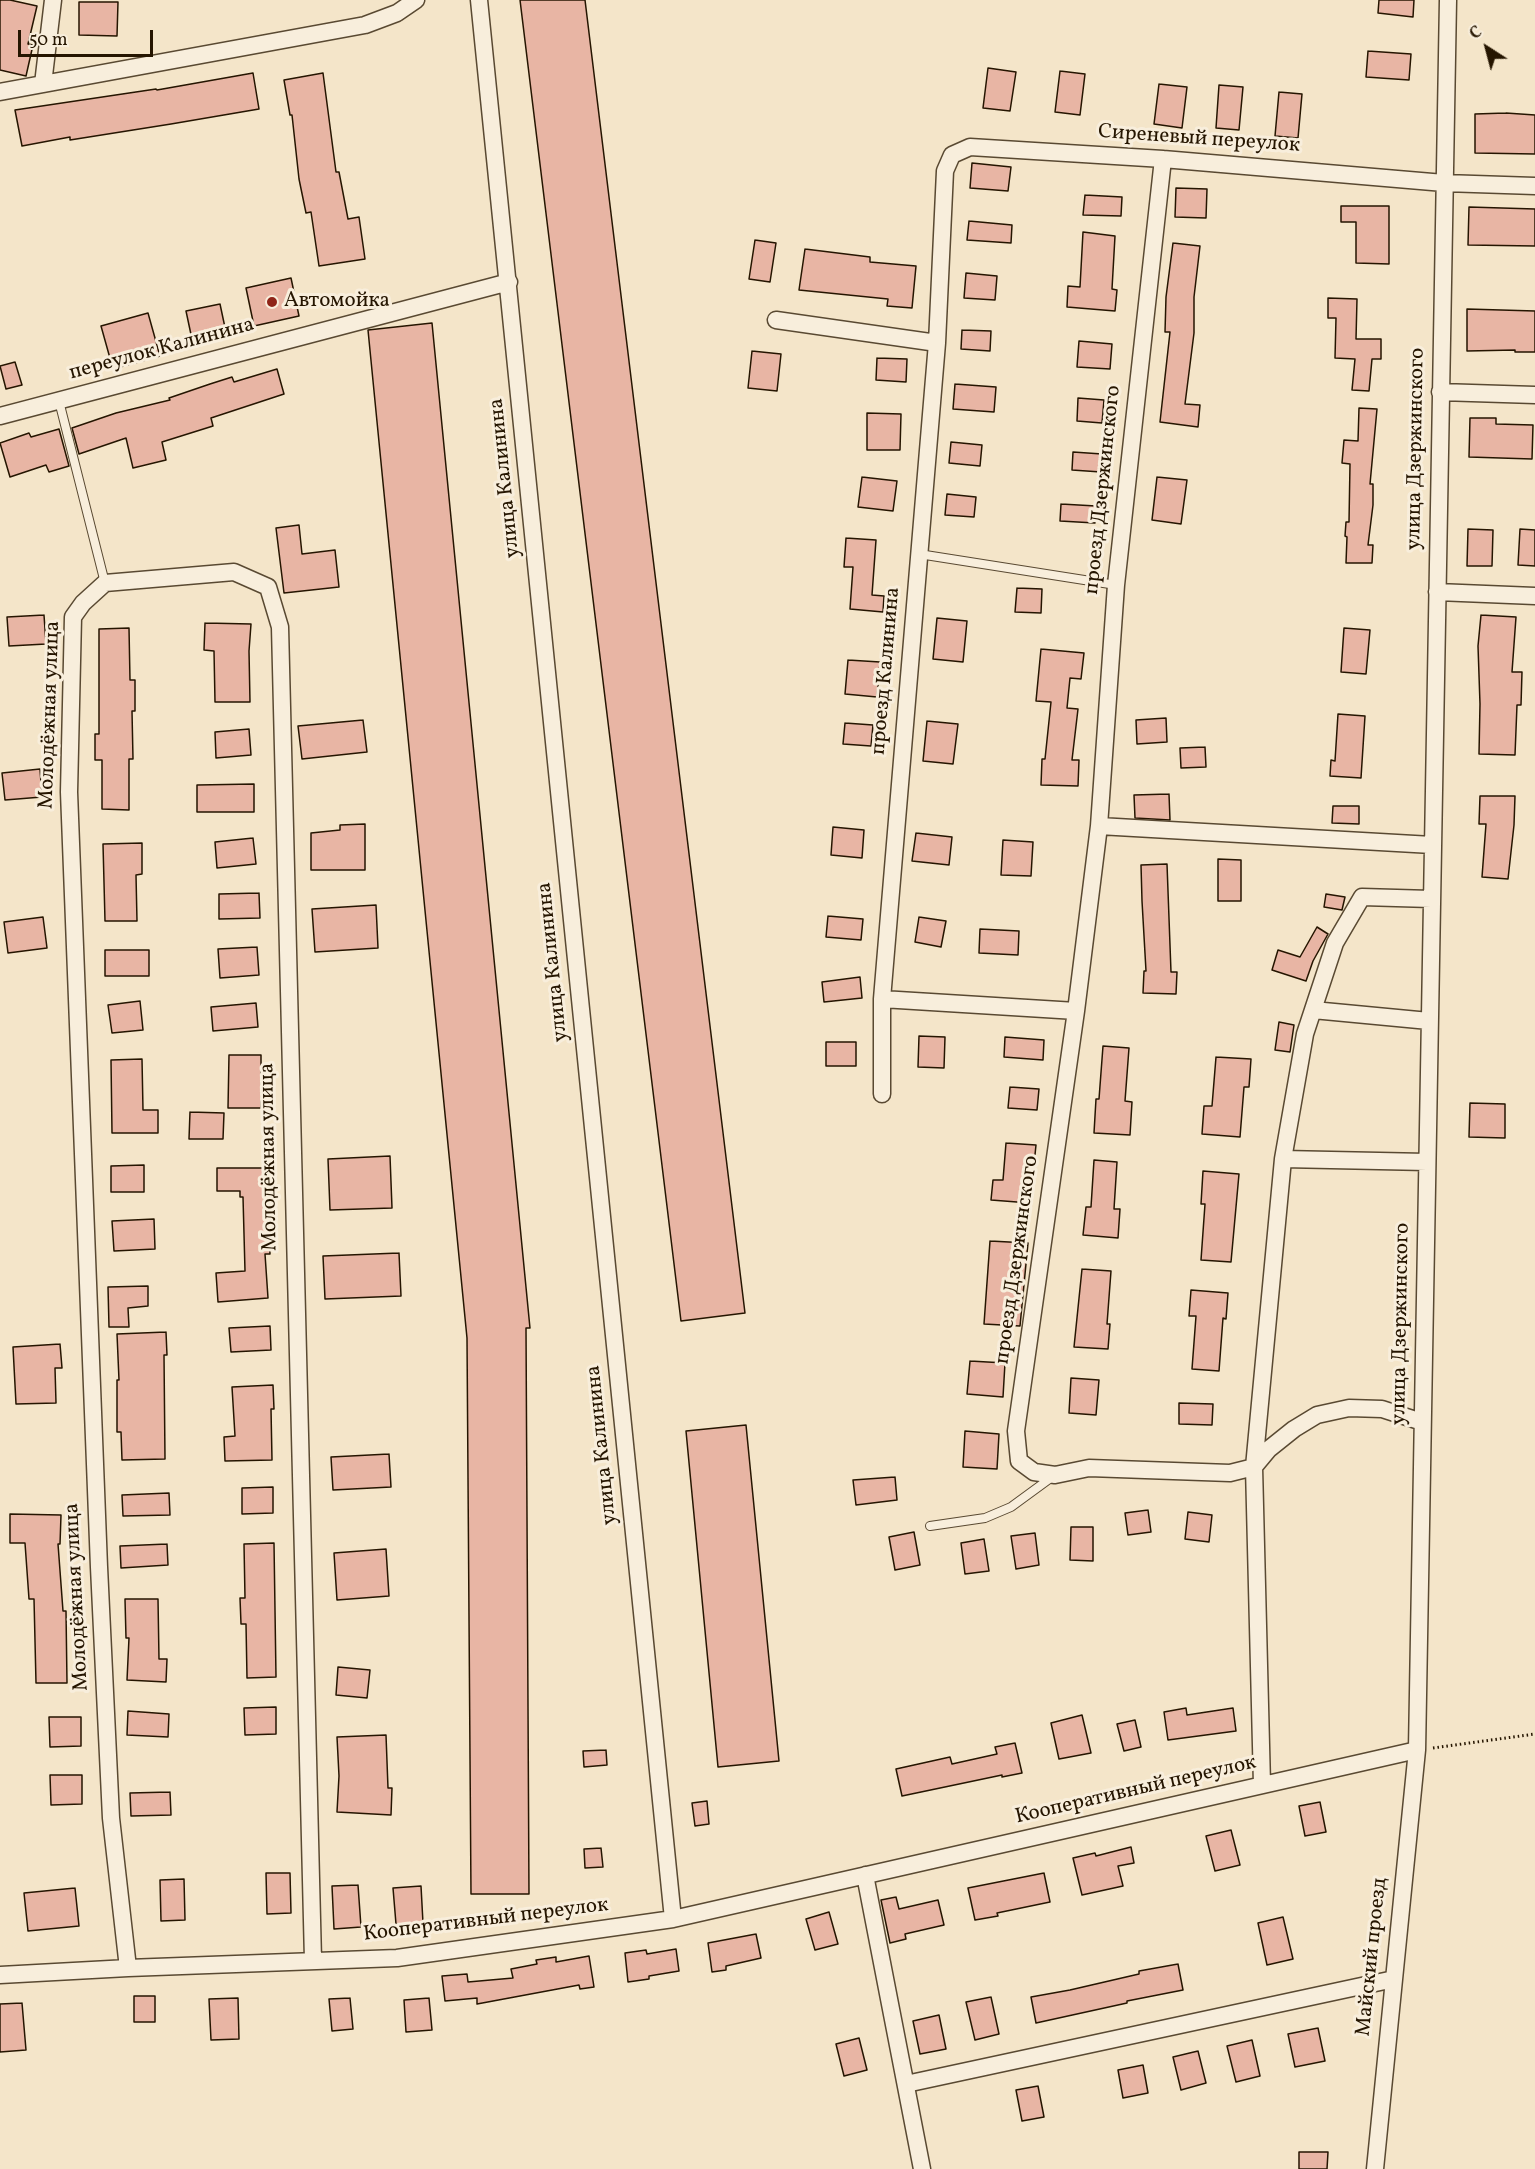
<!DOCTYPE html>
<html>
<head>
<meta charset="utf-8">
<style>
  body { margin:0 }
  #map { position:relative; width:1535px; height:2169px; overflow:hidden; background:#f4e5c9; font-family:Vollkorn,serif }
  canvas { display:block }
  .north { position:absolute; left:1457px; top:18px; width:60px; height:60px; -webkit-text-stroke:4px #f8eedc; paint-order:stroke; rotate:324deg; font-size:16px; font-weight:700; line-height:24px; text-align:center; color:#251500 }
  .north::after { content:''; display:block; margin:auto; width:21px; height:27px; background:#251500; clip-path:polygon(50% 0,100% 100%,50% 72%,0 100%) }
  .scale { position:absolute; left:18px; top:30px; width:135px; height:27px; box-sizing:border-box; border:3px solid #251500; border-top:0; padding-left:8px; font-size:18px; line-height:21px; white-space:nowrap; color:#251500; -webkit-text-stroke:4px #f8eedc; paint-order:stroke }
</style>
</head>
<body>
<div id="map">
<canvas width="1535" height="2169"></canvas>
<div class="north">С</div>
<div class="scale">50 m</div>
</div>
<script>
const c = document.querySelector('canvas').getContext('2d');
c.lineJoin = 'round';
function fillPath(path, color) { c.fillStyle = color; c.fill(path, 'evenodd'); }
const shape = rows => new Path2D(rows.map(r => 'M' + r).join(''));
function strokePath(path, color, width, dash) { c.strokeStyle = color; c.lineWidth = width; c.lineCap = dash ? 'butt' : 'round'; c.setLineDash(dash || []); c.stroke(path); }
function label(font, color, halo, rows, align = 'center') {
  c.font = font + ' Vollkorn,serif'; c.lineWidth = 6; c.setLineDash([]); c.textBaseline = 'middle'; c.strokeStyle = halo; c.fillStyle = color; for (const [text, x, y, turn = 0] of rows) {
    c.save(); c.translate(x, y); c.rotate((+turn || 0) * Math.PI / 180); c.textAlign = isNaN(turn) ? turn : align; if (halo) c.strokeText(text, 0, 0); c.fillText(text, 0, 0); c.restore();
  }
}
const building = shape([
  [0,0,10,0,37,6,28,44,33,45,26,76,0,70,0,0],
  [520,0,585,0,745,1313,681,1321,520,0],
  [1379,0,1414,0,1413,17,1378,13,1379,0],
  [79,2,118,2,117,36,79,35,79,2],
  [1368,51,1411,54,1409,80,1366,77,1368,51],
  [988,68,1016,72,1010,111,983,108,988,68],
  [1060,71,1085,74,1080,115,1055,112,1060,71],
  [253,73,259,109,171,124,70,140,70,137,22,146,15,110,156,89,157,90,253,73],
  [323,73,336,172,339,172,348,219,359,217,365,259,319,266,311,212,306,213,299,179,292,115,290,115,284,80,323,73],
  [1159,84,1187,87,1182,128,1154,124,1159,84],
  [1219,85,1243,87,1239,130,1216,128,1219,85],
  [1279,92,1302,94,1298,138,1275,136,1279,92],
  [1506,113,1535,115,1535,154,1475,153,1475,114,1506,113],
  [972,163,1011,167,1008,191,970,188,972,163],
  [1176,188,1207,189,1206,218,1175,217,1176,188],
  [1085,195,1122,197,1121,216,1083,215,1085,195],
  [1341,206,1389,206,1389,264,1356,263,1356,222,1341,222,1341,206],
  [1469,207,1535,209,1535,246,1468,245,1469,207],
  [969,221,1012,225,1011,243,967,240,969,221],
  [1083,232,1115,236,1112,289,1117,290,1115,311,1067,307,1068,286,1080,287,1083,232],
  [755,240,776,243,770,282,749,279,755,240],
  [1173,243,1200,246,1194,297,1194,333,1185,404,1200,405,1198,427,1160,422,1170,332,1165,332,1166,297,1173,243],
  [805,249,870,257,870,262,916,266,912,308,887,306,888,299,799,290,805,249],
  [966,273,997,276,995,300,964,298,966,273],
  [291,278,299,316,254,326,246,288,291,278],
  [1328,298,1357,299,1356,339,1381,339,1381,359,1372,359,1369,391,1352,390,1355,359,1335,358,1336,318,1328,318,1328,298],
  [220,304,227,337,193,344,186,311,220,304],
  [1467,309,1535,311,1535,352,1515,352,1515,350,1467,351,1467,309],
  [148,313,160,356,113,369,101,326,148,313],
  [432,323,530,1328,526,1328,529,1894,471,1894,467,1338,368,330,432,323],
  [962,330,991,331,990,351,961,349,962,330],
  [1079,341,1112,344,1110,369,1077,367,1079,341],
  [752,351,781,354,777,391,748,388,752,351],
  [877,358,907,359,906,382,876,380,877,358],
  [15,362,22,385,6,389,0,366,15,362],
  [277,369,284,394,211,418,213,426,162,442,166,460,133,468,126,438,79,454,72,428,116,413,170,400,169,398,210,384,232,377,234,382,277,369],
  [955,384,996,387,994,412,953,409,955,384],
  [1078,398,1104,400,1102,423,1077,421,1078,398],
  [1359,408,1377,409,1370,484,1373,484,1373,505,1368,545,1373,545,1372,563,1346,563,1347,537,1345,536,1346,522,1349,522,1350,464,1342,463,1344,440,1358,441,1359,408],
  [867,413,901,414,900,450,867,450,867,413],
  [1470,418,1496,418,1496,424,1533,425,1532,459,1469,457,1470,418],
  [59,429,69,466,49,472,46,465,10,477,0,443,29,433,31,437,59,429],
  [951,442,982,445,980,466,949,463,951,442],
  [1073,452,1102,454,1101,472,1072,470,1073,452],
  [862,477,897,481,893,511,858,507,862,477],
  [1157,477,1187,480,1181,524,1152,520,1157,477],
  [947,494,976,497,974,517,945,515,947,494],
  [1061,504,1096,506,1095,523,1060,521,1061,504],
  [299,525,302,554,335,550,339,587,284,593,276,528,299,525],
  [1468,529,1493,530,1492,566,1467,566,1468,529],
  [1520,529,1535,530,1535,566,1518,565,1520,529],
  [846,538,876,540,872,595,884,596,883,612,850,609,853,567,844,567,846,538],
  [1017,588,1042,589,1041,613,1015,612,1017,588],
  [44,615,46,644,9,646,7,617,44,615],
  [1481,615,1516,617,1512,672,1522,672,1521,705,1517,705,1515,755,1479,754,1480,704,1478,646,1481,615],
  [937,618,967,621,963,662,933,659,937,618],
  [205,623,251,624,249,651,250,702,215,702,214,651,204,650,205,623],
  [129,628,130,680,135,680,135,711,132,711,133,759,129,759,129,810,102,809,102,760,95,760,95,734,99,734,99,629,129,628],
  [1344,628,1370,630,1366,674,1341,672,1344,628],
  [1041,649,1084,653,1081,679,1070,678,1067,708,1078,709,1072,760,1079,760,1078,786,1041,785,1042,759,1045,759,1051,702,1036,701,1041,649],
  [848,660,880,662,877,697,845,694,848,660],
  [1338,714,1365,716,1361,778,1330,776,1331,760,1335,761,1338,714],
  [1166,718,1167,742,1137,744,1136,720,1166,718],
  [363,720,367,752,302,759,298,726,363,720],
  [927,721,958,724,953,764,923,761,927,721],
  [845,723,873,725,871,746,843,744,845,723],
  [249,729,251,755,216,758,215,732,249,729],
  [1205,747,1206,767,1181,768,1180,748,1205,747],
  [40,769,42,797,5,800,2,773,40,769],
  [254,784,254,812,197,812,197,785,254,784],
  [1169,794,1170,820,1135,818,1134,795,1169,794],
  [1480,796,1515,796,1514,825,1508,879,1482,877,1486,824,1479,824,1480,796],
  [1333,806,1359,806,1359,824,1332,823,1333,806],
  [365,824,365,870,311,870,311,833,340,830,340,825,365,824],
  [833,827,864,830,862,858,831,855,833,827],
  [916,833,952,837,949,865,912,861,916,833],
  [253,838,256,864,217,868,215,842,253,838],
  [1003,840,1033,842,1031,876,1001,875,1003,840],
  [142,843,142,874,136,875,137,921,105,921,103,844,142,843],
  [1218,859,1241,860,1241,901,1218,901,1218,859],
  [1167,864,1171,972,1177,972,1176,994,1143,993,1144,971,1146,971,1142,901,1141,865,1167,864],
  [259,893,260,918,219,919,219,894,259,893],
  [1326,894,1345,897,1342,910,1324,907,1326,894],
  [376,905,378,948,315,952,312,909,376,905],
  [828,916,863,919,861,940,826,937,828,916],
  [43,917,47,948,8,953,4,922,43,917],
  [919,917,946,921,941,947,915,942,919,917],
  [1317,927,1328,934,1313,961,1306,981,1272,970,1278,950,1300,957,1317,927],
  [980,929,1019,931,1018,955,979,953,980,929],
  [257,947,259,975,220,978,218,949,257,947],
  [105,950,149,950,149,976,105,976,105,950],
  [860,977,862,998,824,1002,822,982,860,977],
  [140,1001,143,1030,112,1033,108,1005,140,1001],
  [256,1003,258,1027,213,1031,211,1007,256,1003],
  [1279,1022,1294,1025,1290,1052,1275,1050,1279,1022],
  [919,1036,945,1037,944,1068,918,1067,919,1036],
  [1005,1037,1044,1040,1043,1060,1004,1057,1005,1037],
  [826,1042,856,1042,856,1066,826,1066,826,1042],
  [1103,1046,1129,1048,1125,1101,1132,1102,1130,1135,1094,1133,1096,1099,1099,1099,1103,1046],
  [229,1055,261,1055,261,1108,228,1108,229,1055],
  [1216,1057,1251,1059,1249,1087,1244,1087,1240,1137,1202,1134,1204,1106,1212,1106,1216,1057],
  [142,1059,143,1110,158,1110,158,1133,112,1133,111,1060,142,1059],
  [1010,1087,1039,1089,1037,1110,1008,1108,1010,1087],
  [1470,1103,1505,1104,1505,1138,1469,1137,1470,1103],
  [190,1112,224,1113,223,1139,189,1139,190,1112],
  [1006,1143,1036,1145,1030,1203,991,1200,993,1180,1003,1180,1006,1143],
  [390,1156,392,1208,330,1210,328,1159,390,1156],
  [1094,1160,1117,1162,1114,1209,1120,1209,1118,1238,1083,1235,1086,1207,1091,1207,1094,1160],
  [144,1165,144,1192,111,1192,111,1166,144,1165],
  [217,1168,264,1168,264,1219,268,1219,270,1254,265,1254,268,1298,218,1302,216,1273,245,1271,243,1197,240,1197,240,1191,217,1191,217,1168],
  [1203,1171,1239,1174,1231,1262,1201,1260,1205,1204,1201,1204,1203,1171],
  [154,1219,155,1249,114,1251,112,1221,154,1219],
  [990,1241,1028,1243,1020,1326,984,1324,990,1241],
  [399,1253,401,1296,325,1299,323,1256,399,1253],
  [1082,1269,1111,1271,1107,1324,1110,1324,1108,1349,1074,1347,1082,1269],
  [148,1286,148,1306,128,1308,129,1327,109,1327,108,1287,148,1286],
  [1191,1290,1228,1293,1226,1319,1223,1318,1219,1371,1192,1369,1196,1316,1189,1316,1191,1290],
  [270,1326,271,1350,231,1352,229,1328,270,1326],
  [166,1332,167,1355,164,1355,165,1459,122,1460,121,1432,117,1432,117,1380,119,1380,117,1334,166,1332],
  [60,1344,62,1368,55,1368,56,1403,16,1404,13,1347,60,1344],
  [970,1361,1005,1363,1003,1397,967,1394,970,1361],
  [1071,1378,1099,1380,1096,1415,1069,1413,1071,1378],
  [273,1385,274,1409,271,1409,272,1460,225,1461,224,1437,235,1436,232,1387,273,1385],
  [1179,1403,1213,1404,1212,1425,1179,1424,1179,1403],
  [746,1425,779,1761,718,1767,686,1431,746,1425],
  [965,1431,999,1434,997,1469,963,1467,965,1431],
  [389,1454,391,1487,333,1490,331,1457,389,1454],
  [895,1477,897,1500,856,1505,853,1480,895,1477],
  [273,1487,273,1513,242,1514,242,1488,273,1487],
  [169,1493,170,1515,123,1516,122,1495,169,1493],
  [1148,1510,1151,1532,1128,1535,1125,1513,1148,1510],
  [1188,1512,1212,1515,1209,1542,1185,1539,1188,1512],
  [10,1514,61,1515,60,1544,58,1544,63,1611,66,1611,67,1683,36,1683,34,1599,29,1599,25,1543,10,1543,10,1514],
  [1071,1527,1093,1527,1093,1561,1070,1560,1071,1527],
  [914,1532,920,1565,895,1570,889,1537,914,1532],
  [1035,1533,1039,1565,1016,1569,1011,1536,1035,1533],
  [984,1539,989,1571,965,1574,961,1543,984,1539],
  [274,1543,276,1677,247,1678,246,1624,241,1624,240,1598,245,1598,244,1544,274,1543],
  [167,1544,168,1565,121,1568,120,1546,167,1544],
  [386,1549,389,1596,337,1600,334,1553,386,1549],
  [125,1599,158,1599,159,1659,167,1659,166,1682,127,1680,129,1638,126,1638,125,1599],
  [338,1667,370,1670,367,1698,336,1695,338,1667],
  [276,1707,276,1734,245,1735,244,1708,276,1707],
  [1186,1708,1187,1715,1233,1708,1236,1731,1168,1740,1164,1712,1186,1708],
  [128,1711,169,1714,168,1737,127,1735,128,1711],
  [1082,1715,1091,1753,1059,1759,1051,1723,1082,1715],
  [49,1717,81,1717,81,1746,50,1747,49,1717],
  [1135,1720,1141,1747,1124,1751,1117,1724,1135,1720],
  [386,1735,388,1788,392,1788,391,1815,337,1812,339,1776,337,1737,386,1735],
  [1015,1743,1022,1773,1002,1777,1002,1775,902,1796,896,1769,950,1757,952,1764,997,1754,995,1747,1015,1743],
  [606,1750,607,1765,584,1767,583,1751,606,1750],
  [50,1775,82,1775,82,1804,51,1805,50,1775],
  [170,1792,171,1815,131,1816,130,1793,170,1792],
  [707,1801,709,1824,695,1826,692,1803,707,1801],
  [1320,1802,1326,1832,1305,1836,1299,1806,1320,1802],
  [1231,1830,1240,1865,1215,1871,1206,1836,1231,1830],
  [1131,1847,1134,1863,1118,1866,1123,1886,1082,1895,1073,1858,1095,1853,1096,1856,1131,1847],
  [601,1848,603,1867,585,1868,584,1849,601,1848],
  [266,1873,290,1873,291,1913,267,1914,266,1873],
  [1044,1873,1050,1902,997,1913,998,1916,975,1920,968,1888,1044,1873],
  [184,1879,185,1920,161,1921,160,1880,184,1879],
  [358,1885,361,1927,334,1929,332,1886,358,1885],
  [421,1886,423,1923,396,1924,393,1888,421,1886],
  [75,1888,79,1926,28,1931,24,1893,75,1888],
  [896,1897,899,1909,938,1900,944,1925,905,1934,906,1939,890,1943,881,1900,896,1897],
  [829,1912,838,1944,815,1950,806,1919,829,1912],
  [1283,1917,1293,1959,1267,1965,1258,1923,1283,1917],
  [756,1934,761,1958,726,1966,726,1970,712,1972,708,1943,756,1934],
  [676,1949,679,1971,649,1976,649,1979,628,1982,625,1953,646,1950,647,1954,676,1949],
  [589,1956,594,1987,580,1989,579,1985,477,2004,477,1998,445,2001,442,1976,467,1974,468,1982,513,1978,511,1969,537,1964,536,1960,556,1957,556,1962,589,1956],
  [1178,1964,1183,1990,1127,2001,1127,2003,1036,2023,1031,1997,1070,1990,1139,1974,1139,1971,1178,1964],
  [134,1996,155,1996,155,2022,134,2022,134,1996],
  [991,1997,999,2034,975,2040,966,2002,991,1997],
  [238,1998,239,2039,211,2040,209,1999,238,1998],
  [350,1998,353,2029,332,2031,329,1999,350,1998],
  [429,1998,432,2030,406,2032,404,2000,429,1998],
  [22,2003,26,2050,0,2052,0,2004,22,2003],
  [939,2015,946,2049,920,2054,913,2021,939,2015],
  [1318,2028,1325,2061,1295,2067,1288,2034,1318,2028],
  [859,2038,867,2070,844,2076,836,2044,859,2038],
  [1252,2040,1260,2076,1236,2082,1227,2046,1252,2040],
  [1198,2051,1206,2083,1181,2090,1173,2057,1198,2051],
  [1143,2065,1148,2093,1123,2098,1118,2070,1143,2065],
  [1038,2086,1044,2117,1022,2121,1016,2090,1038,2086],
  [1299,2152,1328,2152,1327,2169,1299,2169,1299,2152]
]);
fillPath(building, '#e8b5a4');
strokePath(building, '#251500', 1.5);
const service = shape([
  [59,401,105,583],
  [919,554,1116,585],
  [930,1526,985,1518,1011,1507,1052,1477]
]);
const minor = shape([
  [479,0,673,1919],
  [43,84,53,0],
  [0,92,365,25,397,13,416,0],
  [1163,159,1116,585,1099,826,1076,1011,1016,1431,1019,1461,1034,1472,1055,1475,1089,1468,1230,1473,1254,1467,1262,1785],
  [776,320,937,343],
  [1440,392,1535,395],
  [0,416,509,282],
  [1437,592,1535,596],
  [1099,826,1432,845],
  [1313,1010,1429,1021],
  [1076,1011,882,999,937,343,945,171,952,155,970,147,1163,159,1444,183,1535,186],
  [882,1094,882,999],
  [1283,1159,1305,1034,1335,943,1362,897,1431,899],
  [1254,1467,1283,1159,1427,1162],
  [1254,1467,1269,1449,1294,1429,1317,1415,1349,1408,1382,1409,1422,1422],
  [865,1875,922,2169],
  [128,1968,111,1818,99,1567,69,792,73,617,83,603,105,583,234,572,268,587,280,627,313,1960],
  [0,1975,128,1968,397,1958,673,1919,1417,1750],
  [906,2084,1394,1979],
  [1375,2169,1417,1750,1448,0]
]);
strokePath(service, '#594932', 10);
strokePath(minor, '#594932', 19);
strokePath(shape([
  [1433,1748,1535,1734]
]), '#251500', 3, [1.5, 3]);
strokePath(service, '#f8eedc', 8);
strokePath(minor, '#f8eedc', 16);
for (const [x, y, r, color] of [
  [272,302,6,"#8f2418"]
]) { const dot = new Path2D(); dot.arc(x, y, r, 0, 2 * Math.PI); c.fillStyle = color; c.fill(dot); strokePath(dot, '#f8eedc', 2); }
label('21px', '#251500', '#f8eedc', [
  ["Сиреневый переулок",1199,140,4],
  ["переулок Калинина",162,350,-15],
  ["улица Дзержинского",1417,449,-89],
  ["улица Калинина",506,478,-96],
  ["проезд Дзержинского",1104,490,-84],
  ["проезд Калинина",887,671,-85],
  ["Молодёжная улица",51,715,-88],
  ["улица Калинина",554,962,-96],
  ["Молодёжная улица",270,1157,-91],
  ["проезд Дзержинского",1018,1260,-82],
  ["улица Дзержинского",1402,1324,-89],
  ["улица Калинина",603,1445,-96],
  ["Молодёжная улица",78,1597,-93],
  ["Кооперативный переулок",1136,1791,-13],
  ["Кооперативный переулок",486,1921,-7],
  ["Майский проезд",1373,1957,-84]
]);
label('21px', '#251500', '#f8eedc', [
  ["Автомойка",284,302]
], 'left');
</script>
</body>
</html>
